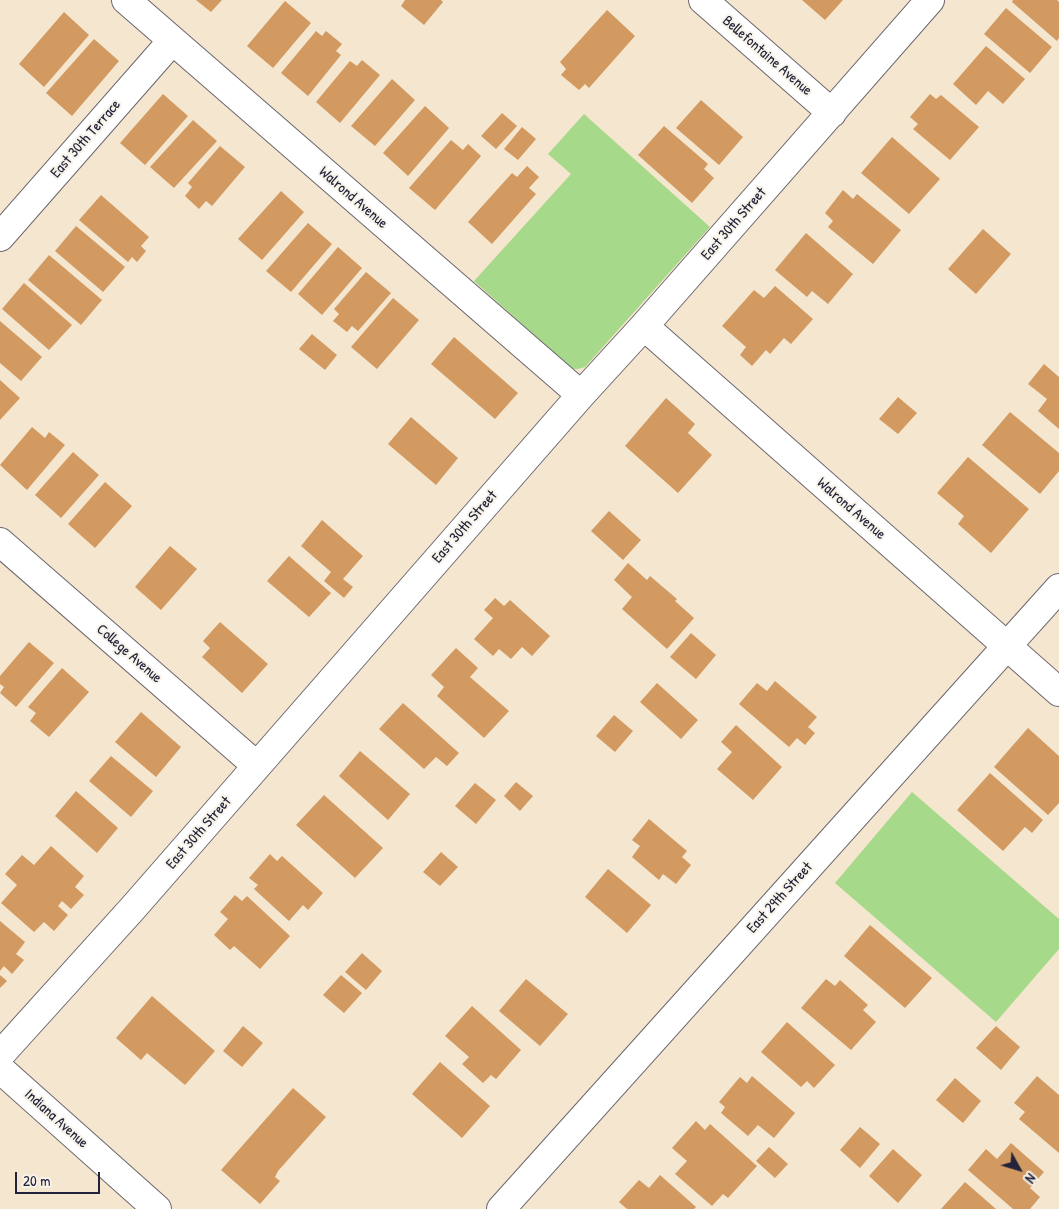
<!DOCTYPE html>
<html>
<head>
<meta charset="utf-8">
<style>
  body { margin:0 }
  #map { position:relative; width:1059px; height:1209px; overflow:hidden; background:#f4e6cf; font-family:"Patrick Hand",sans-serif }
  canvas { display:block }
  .north { position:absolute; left:994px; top:1144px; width:50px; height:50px; -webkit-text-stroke:4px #f7f3e8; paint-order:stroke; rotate:129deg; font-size:14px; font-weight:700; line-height:20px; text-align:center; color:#22223b }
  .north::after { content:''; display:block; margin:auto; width:18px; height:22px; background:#22223b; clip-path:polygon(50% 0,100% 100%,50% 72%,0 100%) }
  .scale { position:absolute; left:15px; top:1172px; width:85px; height:22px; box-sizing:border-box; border:2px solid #22223b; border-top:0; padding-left:6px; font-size:15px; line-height:18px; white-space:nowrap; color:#22223b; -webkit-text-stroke:4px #f7f3e8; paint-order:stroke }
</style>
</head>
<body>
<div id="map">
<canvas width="1059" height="1209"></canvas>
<div class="north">N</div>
<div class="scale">20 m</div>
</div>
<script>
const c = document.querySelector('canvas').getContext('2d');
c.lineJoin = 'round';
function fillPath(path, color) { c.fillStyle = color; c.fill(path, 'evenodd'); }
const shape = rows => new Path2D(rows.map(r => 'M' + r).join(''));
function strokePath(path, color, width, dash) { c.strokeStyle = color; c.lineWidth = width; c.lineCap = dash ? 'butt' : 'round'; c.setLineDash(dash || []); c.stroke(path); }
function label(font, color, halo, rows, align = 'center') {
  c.font = font + ' "Patrick Hand",sans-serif'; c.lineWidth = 4; c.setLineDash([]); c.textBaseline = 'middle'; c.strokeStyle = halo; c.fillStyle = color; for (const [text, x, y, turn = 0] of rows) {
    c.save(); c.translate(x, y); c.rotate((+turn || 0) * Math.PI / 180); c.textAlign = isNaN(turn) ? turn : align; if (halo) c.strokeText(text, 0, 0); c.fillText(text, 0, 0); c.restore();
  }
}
fillPath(shape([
  [584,114,710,227,585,367,578,369,572,369,474,281,571,174,548,154],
  [912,792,1059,919,1059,949,996,1022,835,883]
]), '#a6d989');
fillPath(shape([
  [196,0,222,0,211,12],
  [405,0,441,0,443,2,424,25,401,6],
  [802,0,843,0,825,20],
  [1013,0,1057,0,1059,2,1059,38,1057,41,1012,2],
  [285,1,311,23,273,68,247,46],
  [1006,8,1052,47,1030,73,984,34],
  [607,10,635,36,589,88,585,84,579,90,561,75,566,69,560,62],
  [64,12,89,35,44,87,19,64],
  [316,31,322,36,326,31,342,44,336,51,341,55,308,96,281,73],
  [94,39,119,61,72,116,46,93],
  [986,46,1025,79,1003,104,988,91,976,105,953,84],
  [362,60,380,75,340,123,316,102,350,61,357,66],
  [392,79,415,100,375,146,351,126],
  [163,94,188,116,145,165,120,143],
  [930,94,936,99,941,95,979,127,950,160,913,129,918,124,910,117],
  [701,100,743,137,719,165,676,128],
  [425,106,449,128,408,176,383,153],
  [502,113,517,126,496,149,481,136],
  [193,120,217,141,174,188,150,167],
  [664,126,708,164,704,169,714,178,692,203,638,155],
  [522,127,536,139,518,160,504,149],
  [892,137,940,179,909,214,861,173],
  [451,140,463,150,468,144,481,156,435,210,409,188],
  [220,146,245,167,212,206,206,201,199,209,185,196,192,187,188,183],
  [527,166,539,177,529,188,536,194,492,244,468,222,512,173,517,177],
  [843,190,853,199,857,194,901,230,873,264,828,227,833,221,825,213],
  [281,191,304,212,262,260,238,239],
  [101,195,149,237,141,246,146,251,137,262,132,257,128,262,79,220],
  [308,223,332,244,291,292,266,271],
  [76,226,125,267,103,292,55,251],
  [983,229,1011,254,976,294,948,269],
  [806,233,853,274,828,304,812,291,807,297,775,270],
  [338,247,362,268,322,315,298,294],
  [49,255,102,300,81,325,28,280],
  [366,272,391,293,358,331,352,326,347,332,333,321,339,314,334,309],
  [24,283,72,325,49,350,2,309],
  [775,286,813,319,791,344,784,338,770,354,766,350,752,366,740,355,746,347,722,326,754,290,764,298],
  [393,298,419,320,377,369,351,347],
  [0,321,42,357,21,381,0,363],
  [312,334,337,355,325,370,299,349],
  [454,337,518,393,495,419,431,364],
  [1044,364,1059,377,1059,429,1038,411,1047,399,1028,384],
  [0,380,20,398,0,420],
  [898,397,917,413,898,434,879,419],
  [666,398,695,424,688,433,712,455,678,493,625,446],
  [1010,412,1059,453,1059,471,1040,494,982,445],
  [411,417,458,458,436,485,388,444],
  [32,427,45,438,49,432,65,445,27,490,0,465],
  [73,452,99,475,61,518,35,495],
  [968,457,1029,509,991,553,958,524,964,516,937,493],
  [105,482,132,506,95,548,68,524],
  [609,511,641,540,623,560,591,531],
  [322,520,363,556,343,579,353,587,344,598,324,581,331,572,301,546],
  [170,546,197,569,161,610,135,587],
  [289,556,331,593,309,617,267,581],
  [628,563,647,580,650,576,677,599,675,601,694,618,667,649,622,609,632,597,614,580],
  [495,598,504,606,510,600,550,636,532,656,522,647,511,659,499,649,493,656,474,639,493,618,484,610],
  [220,622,268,664,242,693,202,657,210,648,203,641],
  [691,633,716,655,696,679,670,657],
  [29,642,54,663,16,707,0,693,4,687,0,684,0,676],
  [456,648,478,668,470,677,509,711,484,738,437,696,444,687,431,675],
  [62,668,89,692,49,737,30,721,36,713,28,707],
  [775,681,817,717,808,727,815,733,805,745,797,738,789,747,739,704,757,683,767,691],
  [657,683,698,720,681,739,640,702],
  [403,703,459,753,447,766,436,757,424,769,379,729],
  [141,712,181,747,156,777,115,742],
  [614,715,633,731,615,752,596,736],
  [736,725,782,767,753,800,717,769,732,752,721,742],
  [1028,728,1059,756,1059,803,1048,815,994,767],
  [360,751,410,794,388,820,339,776],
  [111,756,153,791,131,817,89,781],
  [990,773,1043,820,1032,833,1025,827,1003,851,957,810],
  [516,782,533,796,520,811,504,796],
  [475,783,496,800,476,824,455,806],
  [76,791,118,828,97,853,55,816],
  [324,795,383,848,355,878,296,825],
  [649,819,687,851,682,857,691,865,676,884,663,874,659,880,632,857,640,846,632,840],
  [51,846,84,876,75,887,84,895,71,909,62,901,58,906,68,915,54,931,44,922,34,932,1,903,17,885,5,874,22,855,34,865],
  [441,852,458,867,440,886,423,872],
  [270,854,277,861,282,856,323,893,308,910,303,905,289,921,254,889,258,885,249,878],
  [608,869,651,905,627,933,585,897],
  [235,895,242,901,247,896,290,936,260,969,234,946,230,950,214,935,228,919,220,912],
  [0,921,25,942,16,954,24,960,12,974,4,966,0,971],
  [870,925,932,978,905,1008,844,956],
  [362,953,382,971,366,990,345,972],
  [0,975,7,981,0,988],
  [341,975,362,993,344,1013,323,995],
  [526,979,568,1014,540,1046,499,1011],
  [826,979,835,986,840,980,868,1005,863,1010,876,1022,851,1050,801,1008],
  [152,996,215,1051,185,1085,147,1053,141,1060,116,1038],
  [472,1006,521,1050,496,1079,491,1075,483,1083,462,1064,469,1057,445,1036],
  [787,1022,835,1065,814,1088,807,1081,801,1087,761,1052],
  [243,1026,263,1043,242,1067,223,1051],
  [996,1026,1020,1047,1001,1070,976,1048],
  [440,1062,490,1106,462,1138,412,1094],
  [752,1076,795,1113,774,1138,758,1125,748,1136,721,1113,725,1107,719,1102,740,1077,747,1083],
  [1037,1076,1059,1095,1059,1153,1019,1119,1025,1112,1014,1103],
  [955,1078,981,1101,963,1123,936,1100],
  [293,1088,326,1117,278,1171,275,1177,280,1181,260,1204,221,1170],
  [696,1121,705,1130,710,1124,757,1166,728,1198,723,1194,712,1206,675,1174,687,1161,672,1148],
  [860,1127,880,1144,860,1168,840,1150],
  [1011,1143,1044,1172,1030,1188,1040,1197,1030,1209,1013,1209,968,1170,986,1149,997,1159],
  [769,1147,788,1164,775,1178,756,1161],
  [893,1149,922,1175,898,1203,869,1176],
  [660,1175,696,1207,694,1209,627,1209,619,1202,639,1180,649,1188],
  [965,1182,996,1209,941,1209]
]), '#d29a61');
const minor = shape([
  [126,0,581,395],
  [703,0,832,113],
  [0,237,172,41],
  [644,326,1059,692],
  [0,542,257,766],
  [0,1055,133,908,581,395,644,326,930,0],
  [0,1069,157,1209],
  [501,1209,1059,588]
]);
strokePath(minor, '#6c676f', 30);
strokePath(minor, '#fff', 28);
label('15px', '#22223b', '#f7f3e8', [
  ["Bellefontaine Avenue",767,56,41],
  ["East 30th Terrace",86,139,-49],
  ["Walrond Avenue",353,198,41],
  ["East 30th Street",734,224,-49],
  ["Walrond Avenue",851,509,41],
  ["East 30th Street",465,527,-49],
  ["College Avenue",129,654,41],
  ["East 30th Street",199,833,-49],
  ["East 29th Street",780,898,-48],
  ["Indiana Avenue",56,1119,42]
]);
</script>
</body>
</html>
